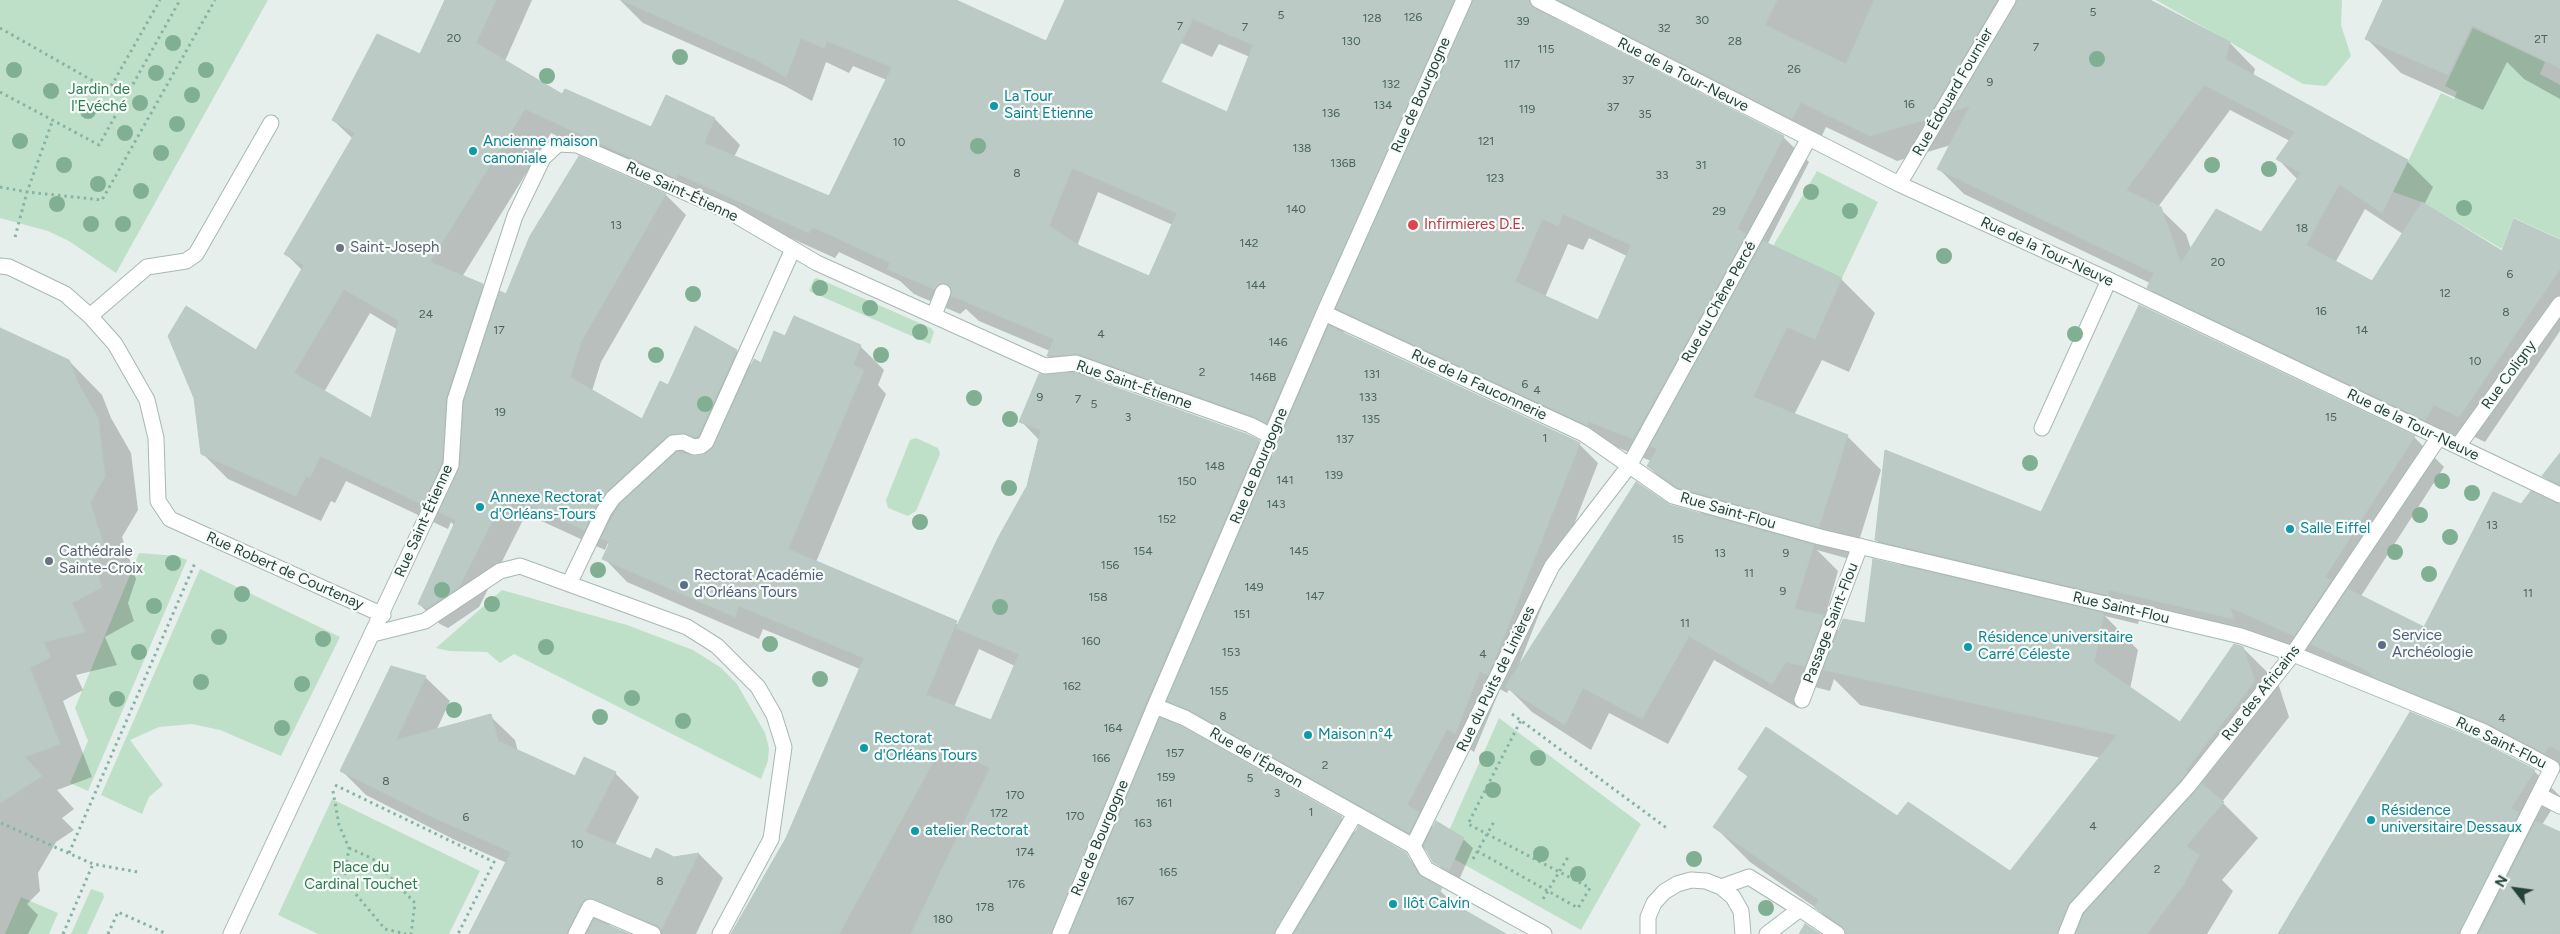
<!DOCTYPE html>
<html>
<head>
<meta charset="utf-8">
<style>
  body { margin:0 }
  #map { position:relative; width:2560px; height:934px; overflow:hidden; background:#e6efeb; font-family:Figtree,sans-serif }
  canvas { display:block }
  .north { position:absolute; left:2490px; top:864px; width:50px; height:50px; -webkit-text-stroke:4px #f7fbf9; paint-order:stroke; rotate:300deg; font-size:14px; font-weight:700; line-height:20px; text-align:center; color:#24423a }
  .north::after { content:''; display:block; margin:auto; width:18px; height:22px; background:#24423a; clip-path:polygon(50% 0,100% 100%,50% 72%,0 100%) }
</style>
</head>
<body>
<div id="map">
<canvas width="2560" height="934"></canvas>
<div class="north">N</div>
</div>
<script>
const c = document.querySelector('canvas').getContext('2d');
c.lineJoin = 'round';
function fillPath(path, color) { c.fillStyle = color; c.fill(path, 'evenodd'); }
const shape = rows => new Path2D(rows.map(r => 'M' + r).join(''));
function strokePath(path, color, width, dash) { c.strokeStyle = color; c.lineWidth = width; c.lineCap = dash ? 'butt' : 'round'; c.setLineDash(dash || []); c.stroke(path); }
function label(font, color, halo, rows, align = 'center') {
  c.font = font + ' Figtree,sans-serif'; c.lineWidth = 4.5; c.setLineDash([]); c.textBaseline = 'middle'; c.strokeStyle = halo; c.fillStyle = color; for (const [text, x, y, turn = 0] of rows) {
    c.save(); c.translate(x, y); c.rotate((+turn || 0) * Math.PI / 180); c.textAlign = isNaN(turn) ? turn : align; if (halo) c.strokeText(text, 0, 0); c.fillText(text, 0, 0); c.restore();
  }
}
fillPath(shape([
  [0,0,268,0,116,273,69,241,48,231,0,218],
  [2156,0,2342,0,2341,25,2351,56,2326,86,2303,84],
  [2473,28,2545,62,2540,74,2560,85,2560,239,2514,218,2502,249,2422,202,2393,192,2441,93,2454,99,2457,92,2445,86],
  [1817,171,1878,202,1842,278,1773,246],
  [817,278,931,328,934,332,930,344,809,291,814,279],
  [916,438,938,448,940,454,916,511,908,516,888,508,886,500,910,440],
  [139,553,177,556,187,560,88,791,70,783,88,741,75,708],
  [200,569,340,637,281,756,220,730,192,724,159,727,130,740,163,785,149,797,142,814,101,795],
  [502,590,627,625,693,650,720,667,737,684,765,733,769,748,768,761,761,779,514,654,500,663,487,652,449,651,436,648],
  [1499,718,1641,824,1581,930,1440,851],
  [332,799,480,871,449,934,318,934,278,915],
  [91,889,103,893,104,897,87,934,71,934],
  [21,897,58,913,49,934,5,934]
]), '#bfe0c8');
fillPath(shape([
  [445,0,532,0,505,61,563,96,652,128,667,97,715,119,740,145,734,157,829,198,887,80,853,66,849,73,826,62,812,101,785,86,643,23,620,0,951,0,1047,43,1228,114,1250,57,1219,44,1212,57,1086,0,2149,0,2230,43,2255,69,2253,76,2407,161,2433,187,2424,205,2503,253,2560,242,2560,331,2485,442,2460,430,2451,445,2174,313,2148,287,2150,283,1964,194,1938,168,1951,145,1897,161,1826,127,1818,144,1563,16,1555,21,1783,137,1809,162,1767,245,1841,279,1875,313,1849,372,1822,360,1794,415,1847,436,1881,470,1853,560,1817,550,1838,571,1825,617,1839,632,1867,625,1904,568,1876,540,2042,513,2414,437,2444,467,2361,596,2424,628,2521,506,2560,505,2560,773,2513,748,2338,669,2328,659,2324,665,2259,635,2139,619,2138,624,2105,616,2138,650,2130,689,2180,724,2243,648,2278,683,2289,717,2222,802,2258,838,2222,880,2233,891,2207,934,1843,934,1816,908,1750,862,1715,827,1748,777,1740,769,1898,817,2011,873,2101,758,1860,705,1834,679,1830,691,1811,686,1798,708,1714,660,1668,744,1609,713,1591,750,1532,712,1509,689,1507,693,1500,689,1474,752,1467,747,1428,822,1434,828,1463,839,1473,848,1459,880,1444,872,1428,851,1177,709,1171,724,1341,818,1356,833,1405,854,1433,885,1462,910,1504,934,733,934,788,838,860,669,763,629,759,639,627,582,604,558,610,545,608,543,605,550,526,514,479,607,448,628,440,624,419,604,455,526,451,522,448,529,346,481,335,503,331,501,321,521,228,479,202,453,303,271,286,254,353,139,333,120,420,56],
  [2230,110,2290,141,2278,159,2298,180,2262,234,2191,249,2186,234,2158,207],
  [551,133,702,203,704,199,835,258,839,252,900,281,914,294,960,314,966,309,979,321,1050,351,1048,356,1066,374,1021,421,1040,441,1028,487,959,625,816,562,886,394,878,385,884,370,860,346,786,337,761,364,752,366,737,351,669,387,643,421,592,391,601,362,686,215,666,195,580,158,506,295,498,301,482,285,462,277],
  [1098,192,1173,225,1150,278,1077,246],
  [2365,209,2403,234,2372,283,2335,263],
  [1589,238,1627,256,1598,321,1545,297,1568,244,1583,250],
  [370,313,398,330,372,420,324,392],
  [1349,319,1612,450,1614,446,1651,461,1648,466,1682,500,1704,515,1670,506,1519,665,1598,463,1579,444,1343,333],
  [1106,379,1280,442,1274,457,1258,441,1093,380],
  [703,452,707,454,703,456,687,456],
  [979,649,1015,666,992,722,954,707],
  [2385,0,2560,0,2560,99,2524,79,2507,62,2483,110,2401,73,2366,38],
  [0,333,69,361,102,395,111,418,131,453,138,510,122,537,136,579,128,603,134,621,105,637,117,665,76,675,83,690,63,701,92,777,57,790,74,809,62,818,74,830,56,842,38,873,40,891,27,904,38,915,28,934,0,934],
  [2560,455,2560,492,2544,476],
  [425,677,450,701,436,731,490,716,515,740,518,752,576,777,615,773,639,797,615,845,652,861,699,854,723,878,696,934,645,934,615,921,607,926,626,934,471,934,507,863,453,839,366,795,342,771],
  [2534,771,2560,796,2542,825,2560,834,2560,934,2279,934]
]), '#0003');
const building = shape([
  [445,0,496,0,476,43,562,94,565,89,651,127,666,95,715,118,704,143,829,196,892,67,827,41,824,48,801,38,786,77,758,61,621,0,956,0,1046,41,1065,0,1454,0,1266,423,1253,416,1079,354,1047,356,1054,339,952,296,952,290,947,284,941,283,934,289,887,269,890,263,813,227,809,233,678,174,676,178,525,109,430,262,483,284,446,397,442,463,422,504,320,456,310,478,306,476,296,496,201,454,194,398,168,336,186,306,256,350,304,265,284,254,355,133,332,120,377,34,420,54,445,0],
  [1193,19,1253,45,1227,112,1161,82,1193,19],
  [1072,168,1177,213,1149,276,1080,246,1049,226,1072,168],
  [344,289,399,321,371,418,294,373,344,289],
  [1473,0,1529,0,1534,8,1784,136,1737,229,1746,234,1633,439,1588,421,1587,425,1336,308,1473,0],
  [1563,214,1631,245,1598,320,1515,282,1542,219,1558,226,1563,214],
  [1559,0,1777,0,1765,25,1846,64,1874,0,1997,0,1927,119,1870,136,1801,102,1792,119,1559,0],
  [2017,0,2150,0,2230,42,2225,59,2408,160,2382,213,2339,184,2306,245,2372,281,2422,202,2502,251,2514,219,2560,240,2560,269,2459,417,2434,405,2425,420,2147,288,2154,273,1937,169,1970,106,1953,111,2017,0],
  [2204,85,2295,132,2276,159,2301,173,2261,232,2216,209,2181,263,2161,207,2126,190,2204,85],
  [2383,0,2560,0,2560,68,2472,25,2448,75,2365,39,2383,0],
  [579,156,666,194,581,342,570,377,642,419,660,381,668,385,695,326,737,350,698,436,695,437,682,433,667,436,607,491,596,507,584,530,506,494,459,587,427,608,418,604,456,520,439,512,460,466,464,402,500,291,506,294,530,236,579,156],
  [1763,241,1842,278,1815,339,1787,327,1753,397,1848,435,1819,527,1677,487,1647,466,1657,449,1650,446,1763,241],
  [2139,305,2415,436,2325,577,2331,580,2294,636,2230,607,2234,619,2109,590,2108,595,1875,540,1885,450,2041,512,2139,305],
  [794,316,861,345,853,365,864,370,788,549,957,621,926,695,991,720,1019,654,956,628,998,538,1027,486,1041,430,1019,422,1039,374,1075,373,1246,434,1259,440,1146,702,1051,934,911,934,990,768,943,744,839,934,731,934,786,838,864,658,739,606,735,617,602,559,610,542,601,538,620,504,677,452,695,456,703,455,712,449,754,359,761,363,774,331,785,336,794,316],
  [1329,326,1580,443,1493,664,1487,675,1480,671,1455,734,1447,729,1407,805,1419,812,1409,833,1189,710,1167,701,1329,326],
  [0,328,69,360,78,383,98,418,105,476,90,503,104,545,95,569,102,587,72,603,85,632,43,642,51,657,30,668,60,744,25,757,42,776,0,803,0,328],
  [2560,453,2560,485,2542,476,2560,453],
  [1636,482,1670,505,1814,545,1794,609,1824,615,1805,666,1786,662,1772,684,1689,636,1642,719,1583,688,1565,725,1505,687,1636,482],
  [2531,491,2560,504,2560,751,2549,746,2544,753,2486,722,2376,678,2366,670,2311,644,2348,589,2424,627,2493,492,2521,504,2531,491],
  [1873,559,2104,613,2094,662,2180,722,2234,644,2243,647,2255,681,2186,770,2187,772,2181,780,2069,903,2057,934,1846,934,1842,926,1814,907,1819,900,1713,827,1748,776,1738,769,1766,727,1897,816,1908,802,2010,871,2117,735,1823,670,1843,619,1865,623,1873,559],
  [391,666,426,676,396,740,491,714,498,741,575,776,584,757,616,772,585,832,651,859,656,848,674,857,699,853,661,930,657,925,590,898,582,903,567,934,469,934,511,852,428,815,340,771,391,666],
  [2410,712,2478,740,2535,770,2511,808,2519,812,2459,934,2278,934,2410,712],
  [1160,718,1181,726,1342,817,1274,934,1070,934,1160,718],
  [2202,784,2224,802,2186,846,2199,855,2184,884,2147,934,2076,934,2084,914,2202,784],
  [1436,821,1464,838,1449,871,1433,862,1424,846,1436,821],
  [2536,821,2560,832,2560,934,2479,934,2536,821],
  [1359,826,1406,853,1418,874,1442,888,1438,895,1506,934,1294,934,1359,826],
  [594,919,629,934,587,934,594,919],
  [1805,924,1820,934,1799,934,1805,924]
]);
fillPath(building, '#bbcac4');
strokePath(building, '#b8c9c2', 1);
const lane = shape([
  [934,315,943,292],
  [90,316,147,267,186,261,196,254,271,123],
  [2042,428,2109,280],
  [569,584,604,511,613,498,673,443,683,442,694,447,701,446,706,442,793,249],
  [373,634,425,621,500,571,520,566,687,627,717,646,758,687,774,715,784,747,771,839]
]);
const street = shape([
  [1538,0,1899,184,2109,280,2560,495],
  [1899,184,2008,0],
  [0,266,9,267,65,294,90,316,115,344,147,400,156,438,158,501,170,519,383,615],
  [1324,313,1584,434,1673,496,1820,537,2241,636,2293,654,2482,731,2552,768,2468,934],
  [2458,446,2560,304],
  [1802,700,1860,546],
  [1155,706,1185,718,1413,846,1552,566,1629,466,1809,138],
  [2539,795,2560,806],
  [1413,846,1426,869,1544,934],
  [1721,887,1749,877,1800,909],
  [231,934,451,465,455,400,515,216,543,158,558,144,577,145,730,212,817,263,1045,366,1076,363,1250,425,1271,436],
  [576,934,590,907,653,934],
  [720,934,771,839],
  [1060,934,1155,706,1324,313,1464,0],
  [1283,934,1355,814],
  [1648,934,1648,917,1654,903,1664,892,1677,884,1691,880,1706,881,1721,887,1733,897,1741,911,1743,934],
  [1767,934,1800,909,1837,934],
  [2066,934,2076,909,2188,786,2293,654,2439,437]
]);
strokePath(lane, '#a8b8b2', 17);
strokePath(street, '#a8b8b2', 17);
strokePath(shape([
  [0,28,109,90,160,0],
  [0,92,99,145,180,0],
  [0,187,27,192,102,200,215,0],
  [15,237,27,192,52,122],
  [1512,714,1668,829],
  [335,785,494,862,458,934],
  [333,791,339,825,349,848,344,880,385,929,406,934],
  [1,823,93,864,138,872],
  [349,848,373,859,415,903,411,934],
  [1477,851,1578,908,1590,888,1468,824,1521,720],
  [69,853,195,563],
  [1473,859,1495,820],
  [1543,899,1568,857],
  [63,934,93,864],
  [108,934,118,912,167,934]
]), '#86b3a5', 3, [2.5, 4]);
strokePath(lane, '#fff', 15);
strokePath(street, '#fff', 15);
c.fillStyle = '#80af93';
for (const [x, y] of [
  [173,43],
  [680,57],
  [2097,59],
  [14,70],
  [206,70],
  [156,73],
  [547,76],
  [51,91],
  [192,95],
  [140,103],
  [88,111],
  [177,124],
  [125,133],
  [20,141],
  [978,146],
  [161,153],
  [64,165],
  [2212,165],
  [2269,169],
  [98,184],
  [141,191],
  [1811,192],
  [57,204],
  [2464,208],
  [1850,211],
  [91,224],
  [123,224],
  [1944,256],
  [820,288],
  [693,294],
  [870,308],
  [920,332],
  [2075,334],
  [656,355],
  [881,355],
  [974,398],
  [705,404],
  [1010,419],
  [2030,463],
  [2442,481],
  [1009,488],
  [2472,493],
  [2420,515],
  [920,522],
  [2450,537],
  [2395,552],
  [173,563],
  [598,570],
  [2429,574],
  [442,590],
  [242,594],
  [492,604],
  [154,606],
  [1000,607],
  [219,637],
  [323,639],
  [770,644],
  [546,647],
  [139,652],
  [820,679],
  [201,682],
  [302,684],
  [632,698],
  [117,699],
  [454,710],
  [600,717],
  [683,721],
  [282,728],
  [1538,758],
  [1487,759],
  [1493,790],
  [1541,854],
  [1694,859],
  [1578,874],
  [1766,908]
]) { c.beginPath(); c.arc(x, y, 8, 0, 2 * Math.PI); c.fill(); }
for (const [x, y, r, color] of [
  [994,106,5,"#0f9aa8"],
  [473,151,5,"#0f9aa8"],
  [1413,225,6,"#e0444e"],
  [340,248,5,"#6b7280"],
  [480,507,5,"#0f9aa8"],
  [2290,529,5,"#0f9aa8"],
  [49,561,5,"#6b7280"],
  [684,585,5,"#5c6f8a"],
  [2382,645,5,"#5c6f8a"],
  [1968,647,5,"#0f9aa8"],
  [1308,735,5,"#0f9aa8"],
  [864,748,5,"#0f9aa8"],
  [2371,820,5,"#0f9aa8"],
  [915,831,5,"#0f9aa8"],
  [1393,904,5,"#0f9aa8"]
]) { const dot = new Path2D(); dot.arc(x, y, r, 0, 2 * Math.PI); c.fillStyle = color; c.fill(dot); strokePath(dot, '#f7fbf9', 2); }
label('12px', '#4a645c', null, [
  ["5",2093,12],
  ["5",1281,15],
  ["126",1413,17],
  ["128",1372,18],
  ["30",1702,20],
  ["39",1523,21],
  ["7",1180,26],
  ["7",1245,27],
  ["32",1664,28],
  ["20",454,38],
  ["2T",2541,39],
  ["130",1351,41],
  ["28",1735,41],
  ["7",2036,47],
  ["115",1546,49],
  ["117",1512,64],
  ["26",1794,69],
  ["37",1628,80],
  ["9",1990,82],
  ["132",1391,84],
  ["16",1909,104],
  ["134",1383,105],
  ["37",1613,107],
  ["119",1527,109],
  ["136",1331,113],
  ["35",1645,114],
  ["121",1486,141],
  ["10",899,142],
  ["138",1302,148],
  ["136B",1343,163],
  ["31",1701,165],
  ["8",1017,173],
  ["33",1662,175],
  ["123",1495,178],
  ["140",1296,209],
  ["29",1719,211],
  ["13",616,225],
  ["18",2302,228],
  ["142",1249,243],
  ["20",2218,262],
  ["6",2510,274],
  ["144",1256,285],
  ["12",2445,293],
  ["16",2321,311],
  ["8",2506,312],
  ["24",426,314],
  ["17",499,330],
  ["14",2362,330],
  ["4",1101,334],
  ["146",1278,342],
  ["10",2475,361],
  ["2",1202,372],
  ["131",1372,374],
  ["146B",1263,377],
  ["6",1525,384],
  ["4",1537,390],
  ["9",1040,397],
  ["133",1368,397],
  ["7",1078,399],
  ["5",1094,404],
  ["19",500,412],
  ["3",1128,417],
  ["15",2331,417],
  ["135",1371,419],
  ["1",1545,438],
  ["137",1345,439],
  ["148",1215,466],
  ["139",1334,475],
  ["141",1285,480],
  ["150",1187,481],
  ["143",1276,504],
  ["152",1167,519],
  ["13",2492,525],
  ["15",1678,539],
  ["154",1143,551],
  ["145",1299,551],
  ["13",1720,553],
  ["9",1786,553],
  ["156",1110,565],
  ["11",1749,573],
  ["149",1254,587],
  ["9",1783,591],
  ["11",2528,593],
  ["147",1315,596],
  ["158",1098,597],
  ["151",1242,614],
  ["11",1685,623],
  ["160",1091,641],
  ["153",1231,652],
  ["4",1483,654],
  ["162",1072,686],
  ["155",1219,691],
  ["8",1223,716],
  ["4",2502,718],
  ["164",1113,728],
  ["157",1175,753],
  ["166",1101,758],
  ["2",1325,765],
  ["159",1166,777],
  ["5",1250,778],
  ["8",386,781],
  ["3",1277,793],
  ["170",1015,795],
  ["161",1164,803],
  ["1",1311,812],
  ["172",999,813],
  ["170",1075,816],
  ["6",466,817],
  ["163",1143,823],
  ["4",2093,826],
  ["10",577,844],
  ["174",1025,852],
  ["2",2157,869],
  ["165",1168,872],
  ["8",660,881],
  ["176",1016,884],
  ["167",1125,901],
  ["178",985,907],
  ["180",943,919]
]);
label('15px', '#24423a', '#f7fbf9', [
  ["Rue de la Tour-Neuve",1683,75,27],
  ["Rue Édouard Fournier",1953,92,-60],
  ["Rue de Bourgogne",1421,95,-66],
  ["Rue Saint-Étienne",682,192,25],
  ["Rue de la Tour-Neuve",2047,252,25],
  ["Rue du Chêne Percé",1719,302,-61],
  ["Rue Coligny",2509,375,-54],
  ["Rue Saint-Étienne",1134,385,19],
  ["Rue de la Fauconnerie",1479,385,25],
  ["Rue de la Tour-Neuve",2413,425,26],
  ["Rue de Bourgogne",1259,466,-67],
  ["Rue Saint-Flou",1728,511,16],
  ["Rue Saint-Étienne",424,521,-66],
  ["Rue Robert de Courtenay",285,571,24],
  ["Rue Saint-Flou",2121,608,13],
  ["Passage Saint-Flou",1831,623,-69],
  ["Rue du Puits de Linières",1496,679,-64],
  ["Rue des Africains",2261,693,-52],
  ["Rue Saint-Flou",2501,743,26],
  ["Rue de l'Éperon",1256,758,30],
  ["Rue de Bourgogne",1100,838,-67]
]);
label('15px', '#2d7a4b', '#f7fbf9', [
  ["Jardin de",99,90],
  ["l'Evéché",99,107],
  ["Place du",361,868],
  ["Cardinal Touchet",361,885]
]);
label('15px', '#0d838f', '#f7fbf9', [
  ["La Tour",1004,97],
  ["Saint Etienne",1004,114],
  ["Ancienne maison",483,142],
  ["canoniale",483,159],
  ["Annexe Rectorat",490,498],
  ["d'Orléans-Tours",490,515],
  ["Salle Eiffel",2300,529],
  ["Résidence universitaire",1978,638],
  ["Carré Céleste",1978,655],
  ["Maison n°4",1318,735],
  ["Rectorat",874,739],
  ["d'Orléans Tours",874,756],
  ["Résidence",2381,811],
  ["universitaire Dessaux",2381,828],
  ["atelier Rectorat",925,831],
  ["Ilôt Calvin",1403,904]
], 'left');
label('15px', '#be3a42', '#f7fbf9', [
  ["Infirmieres D.E.",1424,225]
], 'left');
label('15px', '#5b616d', '#f7fbf9', [
  ["Saint-Joseph",350,248],
  ["Cathédrale",59,552],
  ["Sainte-Croix",59,569]
], 'left');
label('15px', '#4e5e75', '#f7fbf9', [
  ["Rectorat Académie",694,576],
  ["d'Orléans Tours",694,593],
  ["Service",2392,636],
  ["Archéologie",2392,653]
], 'left');
</script>
</body>
</html>
